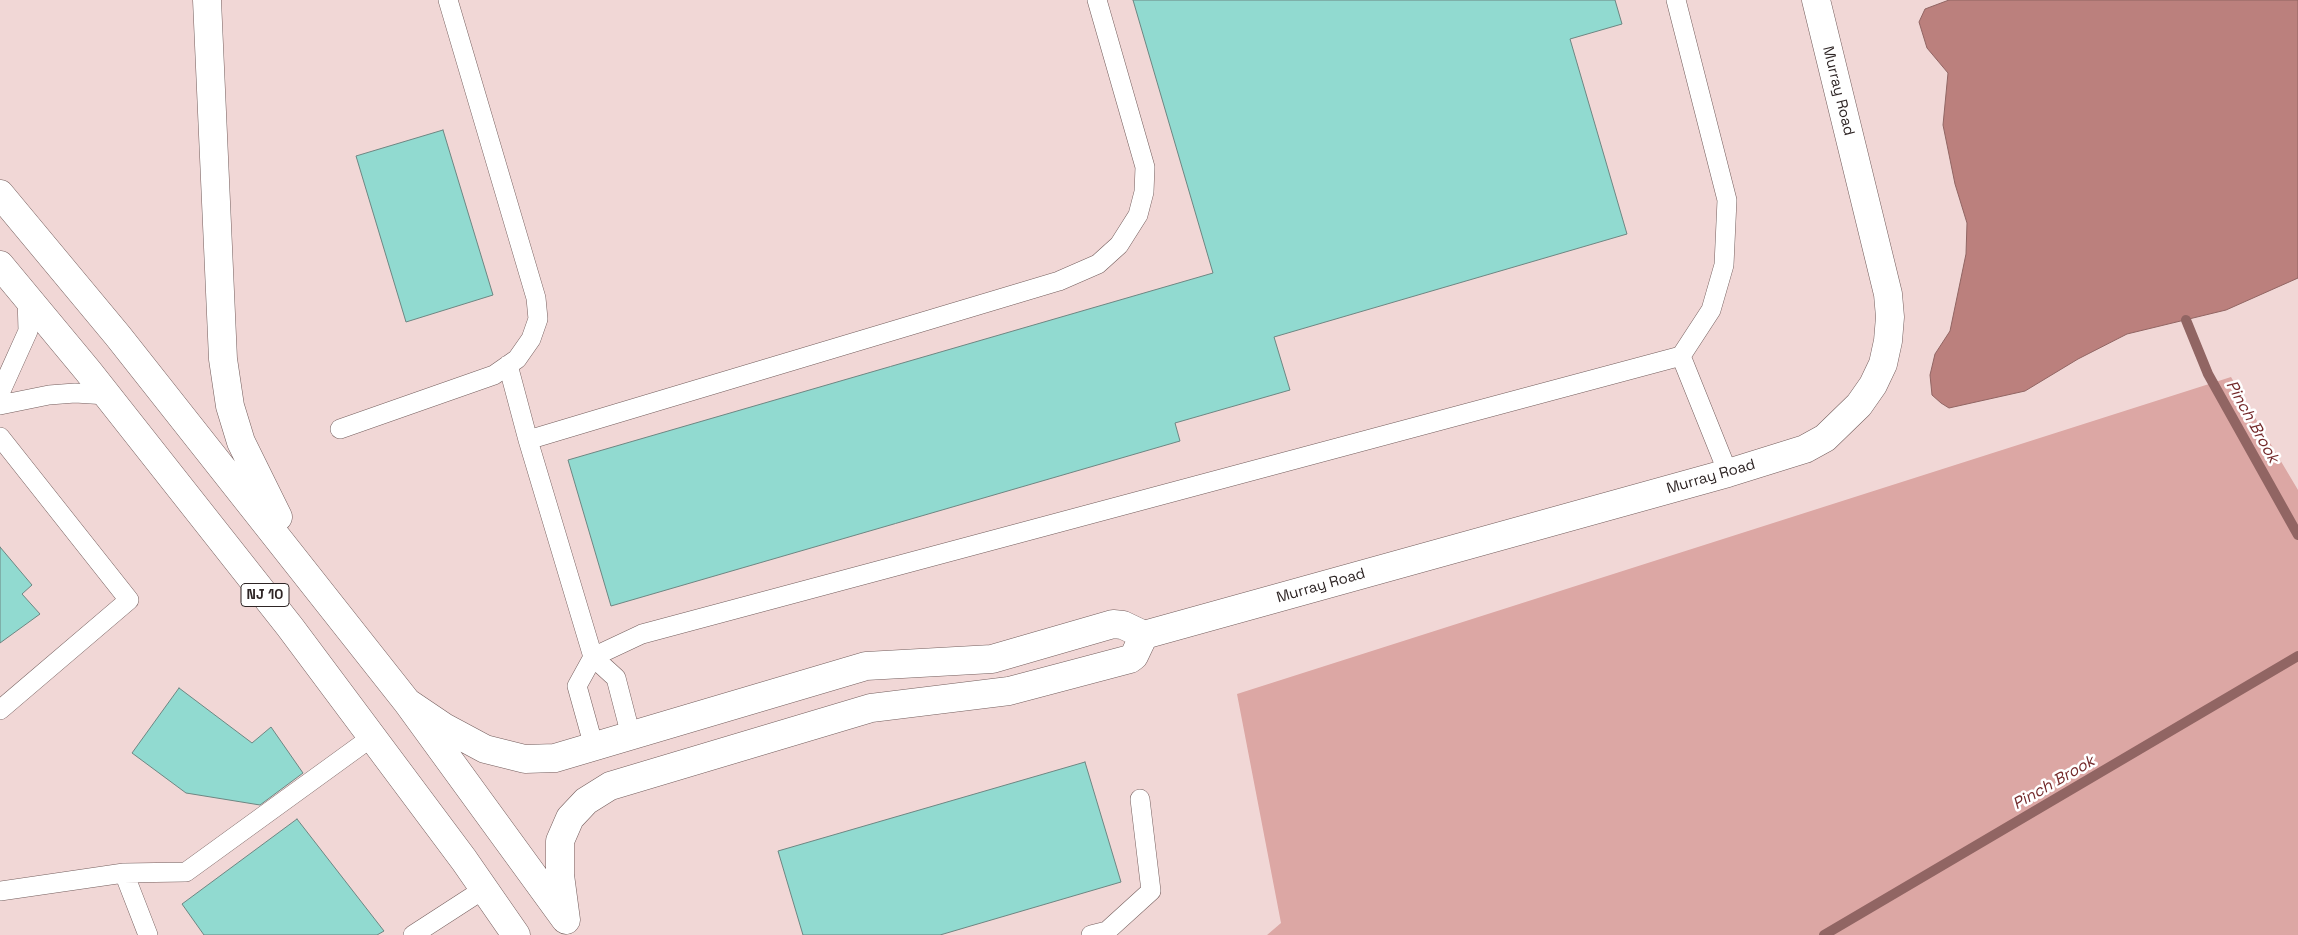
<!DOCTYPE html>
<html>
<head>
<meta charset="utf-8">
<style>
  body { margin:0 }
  canvas { display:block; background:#f1d7d6 }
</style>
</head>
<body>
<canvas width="2298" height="935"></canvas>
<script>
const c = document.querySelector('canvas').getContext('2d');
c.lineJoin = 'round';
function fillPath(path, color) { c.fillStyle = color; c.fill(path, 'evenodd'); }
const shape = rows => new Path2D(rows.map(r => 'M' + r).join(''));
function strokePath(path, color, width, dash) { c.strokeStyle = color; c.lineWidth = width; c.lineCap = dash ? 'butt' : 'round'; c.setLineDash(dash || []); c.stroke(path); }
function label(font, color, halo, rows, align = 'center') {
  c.font = font + ' "Space Grotesk",sans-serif'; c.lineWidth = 5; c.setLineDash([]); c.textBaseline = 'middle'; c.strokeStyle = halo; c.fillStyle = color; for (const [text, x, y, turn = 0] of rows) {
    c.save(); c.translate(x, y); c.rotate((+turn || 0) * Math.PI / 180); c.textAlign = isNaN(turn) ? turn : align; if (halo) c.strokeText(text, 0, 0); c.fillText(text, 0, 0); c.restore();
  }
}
fillPath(shape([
  [2231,377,2298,490,2298,935,1267,935,1281,923,1237,694]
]), '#dca7a4');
const water = shape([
  [1949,0,2298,0,2298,278,2226,310,2127,334,2078,359,2025,391,1949,408,1941,403,1932,395,1930,375,1935,354,1950,331,1966,254,1967,223,1955,184,1943,125,1948,73,1927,48,1919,22,1925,9,1949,0]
]);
fillPath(water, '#bb807d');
strokePath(water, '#916563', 1);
strokePath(shape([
  [2186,320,2208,374,2298,535],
  [1824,935,2298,656]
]), '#916563', 10);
const building = shape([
  [1133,0,1615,0,1622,24,1570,39,1627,234,1274,337,1290,390,1175,423,1180,441,611,606,568,460,1213,273,1133,0],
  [443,130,493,295,406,322,356,156,443,130],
  [0,547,32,585,22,594,40,614,0,643,0,547],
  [179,688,252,743,271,727,303,773,260,805,186,793,132,753,179,688],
  [1085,762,1121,882,940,935,803,935,778,851,1085,762],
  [297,819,384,931,377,935,204,935,182,904,297,819]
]);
fillPath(building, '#91dad0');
strokePath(building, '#6d8682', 1);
const service = shape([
  [1097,0,1145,167,1144,192,1138,215,1119,245,1098,264,1059,281,528,440,593,657,642,634,1681,356],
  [1676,0,1727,200,1724,265,1711,310,1681,356,1728,473],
  [508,365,528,440],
  [0,393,28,331,27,297],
  [0,405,49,395,75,393,107,395],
  [340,429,494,375,517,359,531,339,538,319,536,298,448,0],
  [0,437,129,600,0,710],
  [594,747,577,686,593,657,616,678,631,736],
  [0,891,124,873],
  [148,935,124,873,186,872,372,737],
  [413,935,484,889],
  [1091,935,1107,931,1151,891,1140,799]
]);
const minor = shape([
  [1144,635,1728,473,1805,449,1825,438,1859,405,1873,385,1883,364,1888,341,1890,317,1888,294,1816,0]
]);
const primary = shape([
  [207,0,223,359,230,406,241,442,278,517],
  [0,194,118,336,407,702,565,919],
  [0,265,88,371,290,627,464,860,516,935],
  [407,702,444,727,485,749,525,759,555,758,866,666,992,659,1113,624,1123,625,1144,635,1134,656,1130,659,1009,691,871,708,610,786,586,801,570,818,560,841,560,875,566,920]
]);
strokePath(service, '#745e5d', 20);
strokePath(minor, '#745e5d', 29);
strokePath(primary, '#745e5d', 29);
strokePath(service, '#fff', 19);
strokePath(minor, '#fff', 28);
strokePath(primary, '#fff', 28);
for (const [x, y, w] of [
  [265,595,48]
]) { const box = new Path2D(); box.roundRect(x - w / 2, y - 11.5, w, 23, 4); c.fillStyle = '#fff'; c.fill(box); strokePath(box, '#2e2525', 1); }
label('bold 14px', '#2e2525', null, [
  ["NJ 10",265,595]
]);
label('15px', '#2e2525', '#fff', [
  ["Murray Road",1838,91,76],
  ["Murray Road",1711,477,-16],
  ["Murray Road",1321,586,-16]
]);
label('italic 16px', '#73292a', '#fff', [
  ["Pinch Brook",2252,422,61],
  ["Pinch Brook",2054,783,-30]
]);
</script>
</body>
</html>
